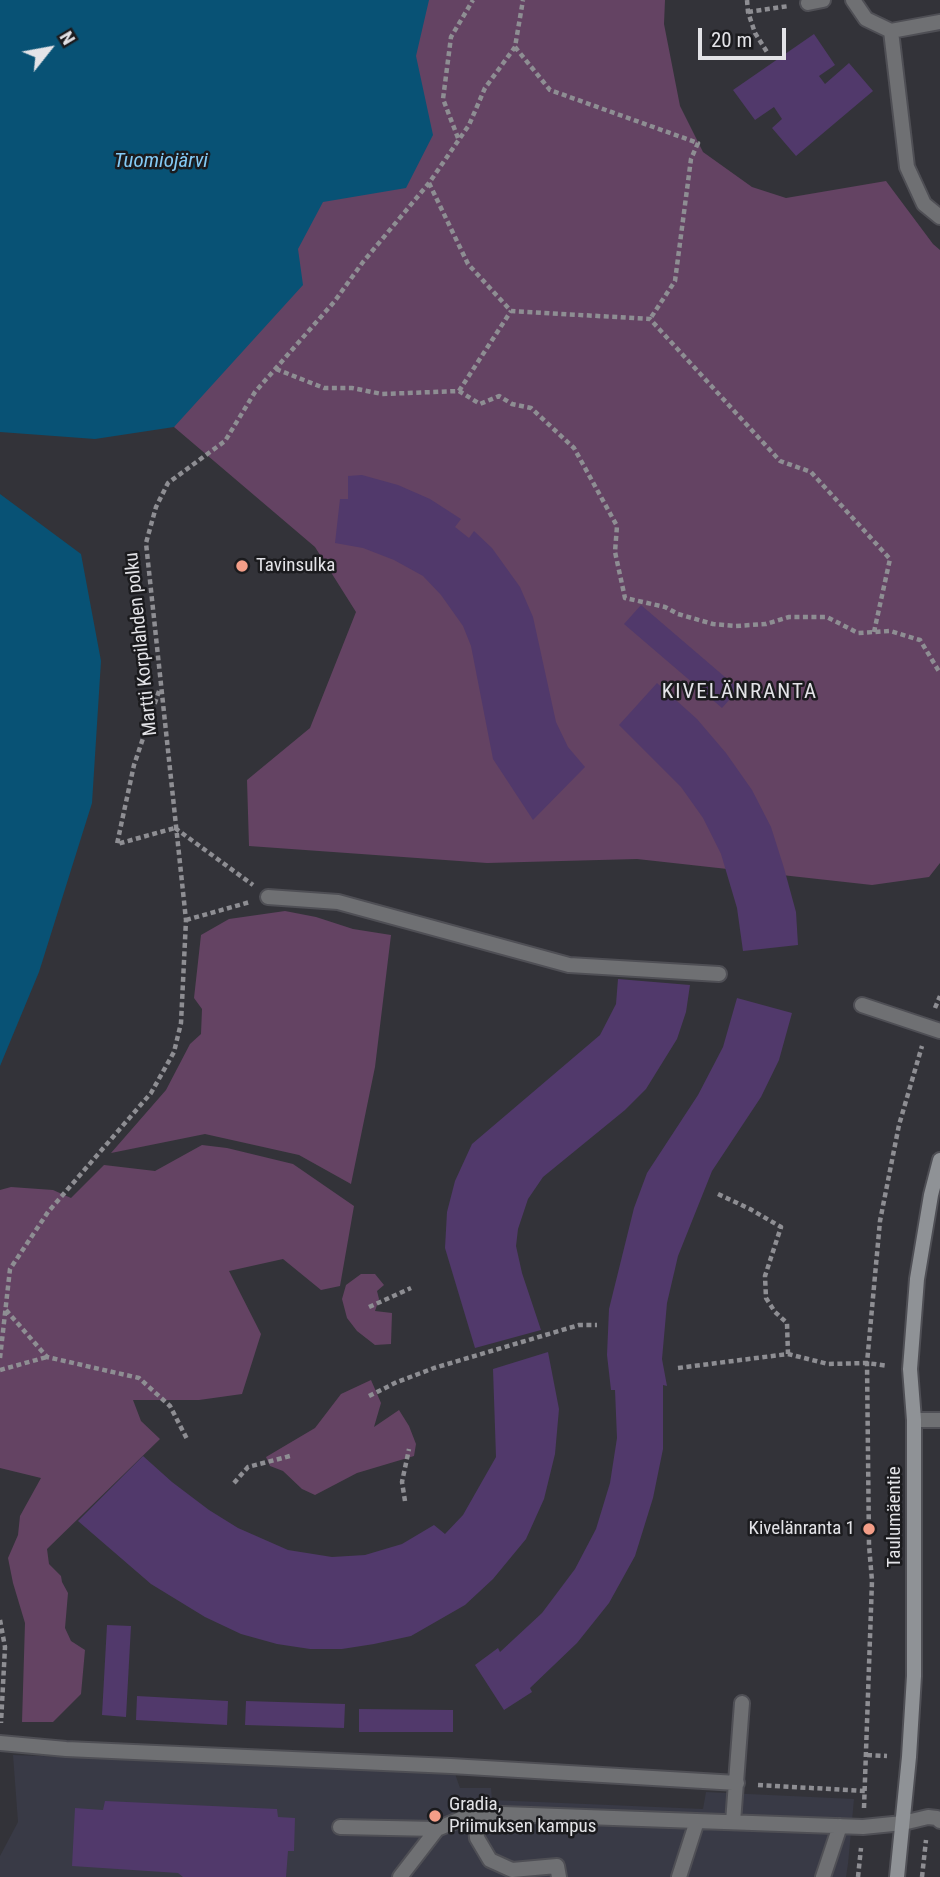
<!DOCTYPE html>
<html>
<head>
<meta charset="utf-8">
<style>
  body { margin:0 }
  #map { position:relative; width:940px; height:1877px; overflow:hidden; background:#333339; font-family:"Roboto Condensed",sans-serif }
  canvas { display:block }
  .north { position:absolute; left:14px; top:14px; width:70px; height:70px; -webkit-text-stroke:5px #1b1b1e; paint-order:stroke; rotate:59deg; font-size:19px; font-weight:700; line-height:28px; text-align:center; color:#e3e3e7 }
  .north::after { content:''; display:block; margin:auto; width:24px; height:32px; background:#e3e3e7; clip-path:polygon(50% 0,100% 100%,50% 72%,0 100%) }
  .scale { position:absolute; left:698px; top:28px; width:88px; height:32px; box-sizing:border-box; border:4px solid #e3e3e7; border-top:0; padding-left:9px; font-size:21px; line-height:24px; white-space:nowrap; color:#e3e3e7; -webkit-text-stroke:5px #1b1b1e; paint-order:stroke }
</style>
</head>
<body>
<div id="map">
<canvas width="940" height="1877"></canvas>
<div class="north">N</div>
<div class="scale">20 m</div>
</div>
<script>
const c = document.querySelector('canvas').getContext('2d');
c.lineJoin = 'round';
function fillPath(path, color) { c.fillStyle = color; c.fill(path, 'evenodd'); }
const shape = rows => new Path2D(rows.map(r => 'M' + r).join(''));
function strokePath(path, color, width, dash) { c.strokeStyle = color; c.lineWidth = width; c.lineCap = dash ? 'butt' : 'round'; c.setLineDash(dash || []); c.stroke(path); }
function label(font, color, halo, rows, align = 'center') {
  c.font = font + ' "Roboto Condensed",sans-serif'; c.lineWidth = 5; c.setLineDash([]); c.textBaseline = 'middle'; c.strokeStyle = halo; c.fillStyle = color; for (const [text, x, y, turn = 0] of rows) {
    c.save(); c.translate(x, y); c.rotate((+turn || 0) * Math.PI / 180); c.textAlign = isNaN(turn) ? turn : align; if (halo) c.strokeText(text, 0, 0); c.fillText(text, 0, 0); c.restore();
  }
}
fillPath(shape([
  [13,1755,454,1771,460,1788,491,1788,492,1800,703,1809,706,1792,854,1799,848,1864,846,1877,0,1877,0,1856,18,1822]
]), '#393a46');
fillPath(shape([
  [296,0,665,0,664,24,680,106,703,152,752,187,786,198,886,181,933,244,940,250,940,863,929,877,872,885,637,859,487,863,249,846,247,780,310,728,356,612,315,547,174,427],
  [285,911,316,917,353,929,391,935,375,1067,351,1184,299,1155,205,1134,111,1153,166,1090,190,1044,201,1034,202,1009,194,998,201,935,229,919],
  [202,1145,227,1148,293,1164,354,1206,340,1286,321,1290,283,1259,229,1271,261,1334,242,1394,199,1400,133,1400,141,1421,160,1439,47,1549,49,1564,61,1576,62,1582,68,1593,65,1628,71,1641,85,1650,81,1694,53,1722,22,1722,25,1623,13,1583,8,1558,18,1535,20,1516,41,1478,0,1468,0,1190,11,1187,53,1190,71,1198,104,1165,155,1171],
  [361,1274,375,1274,384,1285,377,1291,379,1299,375,1311,392,1313,391,1344,375,1345,357,1331,347,1318,342,1299,346,1285],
  [371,1380,381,1403,374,1427,399,1410,409,1426,416,1444,414,1456,357,1473,315,1495,302,1489,283,1471,270,1466,266,1457,315,1428,341,1394]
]), '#644363');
fillPath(shape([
  [0,0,429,0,416,56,433,135,406,188,323,202,298,249,303,285,174,427,95,439,0,432],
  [0,494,81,554,101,661,92,803,39,972,0,1066]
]), '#085275');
fillPath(shape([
  [814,34,835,65,819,76,825,84,849,63,873,91,796,156,772,128,782,119,774,107,755,120,733,90],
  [362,475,398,485,430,499,461,519,455,527,469,538,474,531,492,548,520,587,533,617,556,722,568,747,585,767,533,820,493,759,471,646,463,626,441,595,423,576,394,560,363,548,335,543,340,499,348,499,348,476],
  [641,605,739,689,722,708,624,624],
  [657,683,697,719,726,753,752,790,771,827,784,868,796,912,798,945,743,951,737,908,721,854,703,818,681,787,619,725],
  [618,979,690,985,686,1012,677,1039,646,1089,625,1110,543,1177,528,1199,518,1229,516,1246,522,1273,541,1330,475,1348,445,1248,447,1212,455,1181,472,1144,600,1035,616,1004],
  [737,998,792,1013,779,1060,761,1097,712,1171,678,1256,667,1303,662,1359,667,1386,663,1385,663,1449,653,1498,635,1556,609,1603,577,1643,530,1688,532,1692,504,1710,475,1665,498,1648,500,1652,542,1613,575,1569,596,1529,610,1483,617,1438,615,1390,611,1390,607,1355,609,1309,634,1208,647,1173,698,1095,723,1047],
  [548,1352,559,1409,555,1454,544,1499,526,1539,493,1579,465,1605,411,1636,374,1644,342,1649,310,1649,277,1644,241,1634,205,1617,151,1584,78,1521,143,1456,172,1482,209,1510,238,1528,288,1550,332,1557,365,1555,402,1544,434,1525,445,1534,463,1515,496,1457,493,1369],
  [107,1625,131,1626,126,1717,102,1715],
  [137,1696,228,1701,227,1725,136,1720],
  [246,1701,345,1704,344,1728,245,1725],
  [359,1709,453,1710,453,1732,359,1732],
  [105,1801,277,1809,278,1817,295,1818,294,1851,288,1851,286,1877,183,1877,178,1873,72,1866,75,1808,103,1810]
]), '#51396b');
const service = shape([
  [853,0,866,19,891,31,940,22],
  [808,3,823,0],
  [891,31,907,167,924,204,940,217],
  [268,897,338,902,569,965,719,974],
  [862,1005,940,1031],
  [0,1743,66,1749,451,1766,737,1783],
  [475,1813,477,1838,490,1860,512,1870,557,1866,559,1877],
  [733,1822,742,1703],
  [340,1827,437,1829,475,1813,863,1827,903,1823,928,1817,937,1818,940,1821],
  [400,1877,437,1829],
  [679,1877,697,1821],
  [823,1877,840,1826]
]);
const minor = shape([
  [914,1420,940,1420]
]);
const secondary = shape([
  [897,1877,909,1757,914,1676,914,1420,910,1369,917,1279,931,1195,940,1160]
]);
strokePath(service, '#4f4f55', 18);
strokePath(minor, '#4f4f55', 18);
strokePath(secondary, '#4f4f55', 18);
strokePath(shape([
  [747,0,748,12,755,33,767,52],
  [748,12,789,6],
  [515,47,550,90,698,143,691,159,675,281,650,319],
  [458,138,443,99,451,37,473,0],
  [429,183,468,264,511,311,650,319,780,461,811,472,890,559,874,632],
  [276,369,324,388,352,388,382,394,459,391,480,404,499,396,512,404,531,408,574,448,617,526,615,552,625,598,665,607,678,614,713,624,736,626,766,624,789,617,827,617,858,633,890,631,920,640,940,673],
  [459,391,511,311],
  [159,691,134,765,117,844,175,828],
  [175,828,253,885],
  [186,920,250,902],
  [935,1008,940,996],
  [718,1194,750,1209,781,1227,765,1276,766,1298,775,1312,787,1323,788,1354],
  [369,1307,411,1288],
  [6,1310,47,1357,139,1378,170,1406,187,1439],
  [0,1358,10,1269,48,1212,151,1093,174,1052,181,1023,186,920,146,543,156,507,168,483,225,441,255,392,334,302,363,262,429,183,469,125,485,88,515,47,523,0],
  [678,1368,788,1354,828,1364,867,1363,888,1366],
  [0,1370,47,1357],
  [369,1396,397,1382,434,1368,579,1325,597,1325],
  [234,1483,248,1467,290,1456],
  [405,1501,402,1482,409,1449],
  [0,1620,5,1647,1,1723],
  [867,1755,887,1756],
  [758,1785,865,1791],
  [864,1808,872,1581,869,1545,867,1363,880,1221,899,1125,922,1046],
  [858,1877,861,1848],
  [922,1877,926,1840]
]), '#8e8e93', 4.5, [5, 3.5]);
strokePath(service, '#6f7073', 14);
strokePath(minor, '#6f7073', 14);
strokePath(secondary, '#8f9296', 14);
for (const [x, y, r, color] of [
  [242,566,7,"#f49e88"],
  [869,1529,7,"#f49e88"],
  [435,1816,7,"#f49e88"]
]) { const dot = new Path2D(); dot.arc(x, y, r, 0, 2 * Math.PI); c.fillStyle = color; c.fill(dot); strokePath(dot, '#1b1b1e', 2.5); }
label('19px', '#e3e3e7', '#1b1b1e', [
  ["Tavinsulka",256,566],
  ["Kivelänranta 1",855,1529,"right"],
  ["Gradia,",449,1805],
  ["Priimuksen kampus",449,1827]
], 'left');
label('19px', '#e3e3e7', '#1b1b1e', [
  ["Martti Korpilahden polku",142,644,-96],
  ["Taulumäentie",895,1517,-90]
]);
label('italic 21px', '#84cbf6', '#1b1b1e', [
  ["Tuomiojärvi",161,162]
]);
c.letterSpacing = '2px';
label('21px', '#e3e3e7', '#1b1b1e', [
  ["KIVELÄNRANTA",740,693]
]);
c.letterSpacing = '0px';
</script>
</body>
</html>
